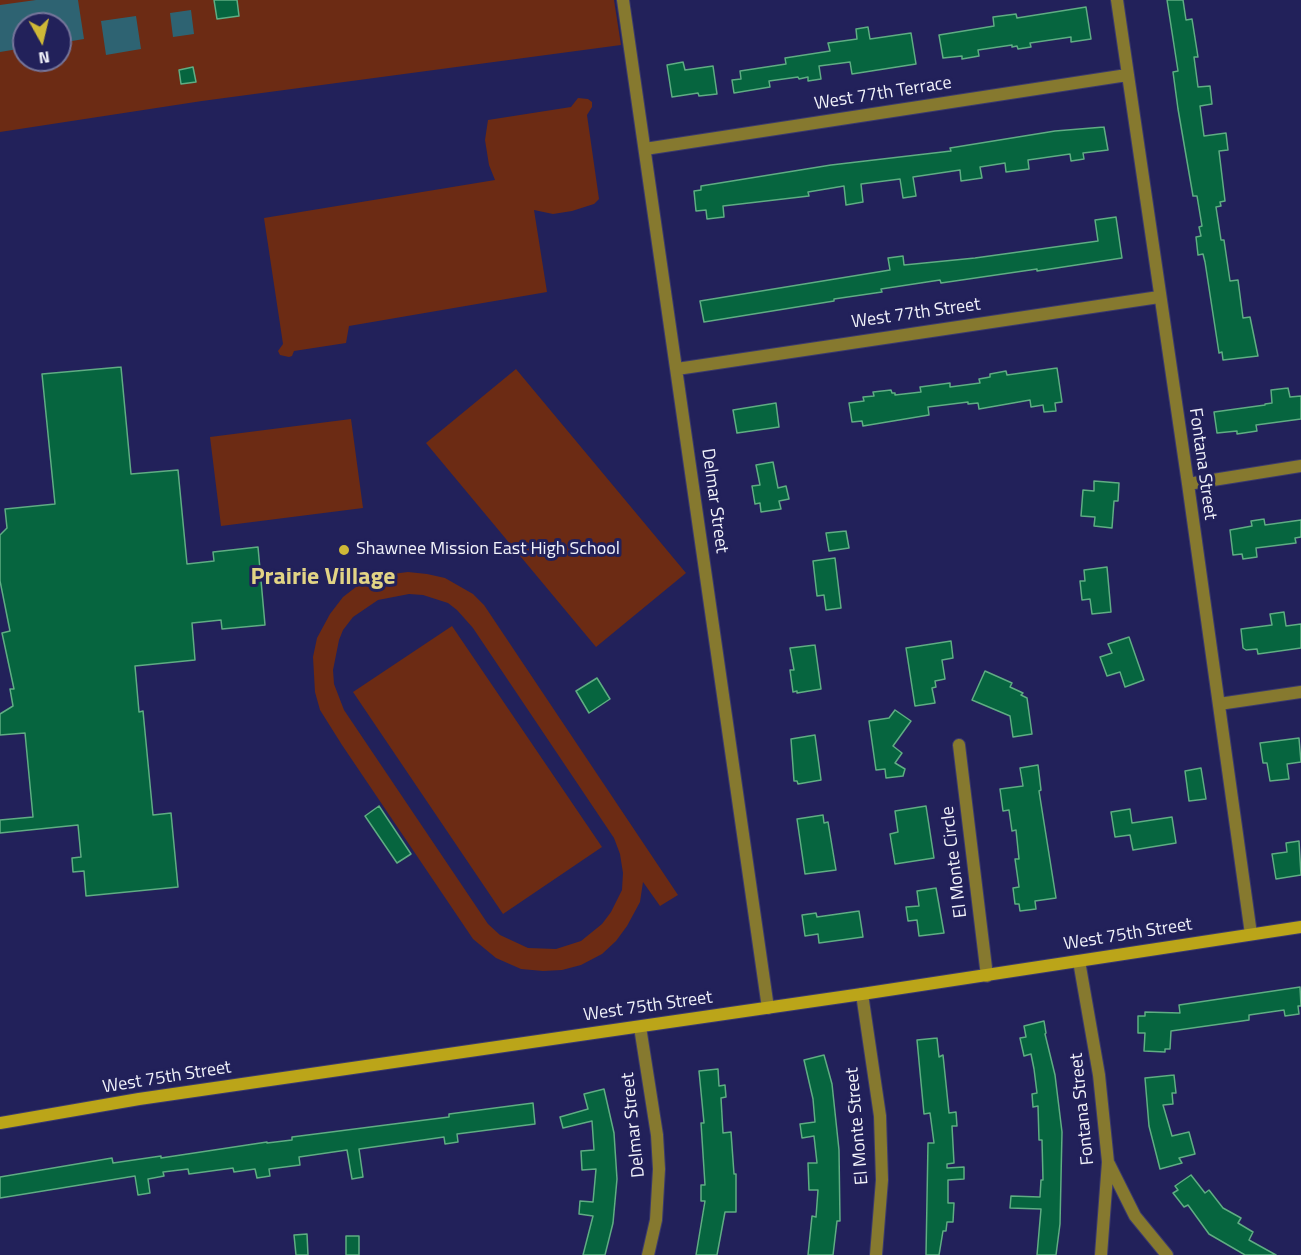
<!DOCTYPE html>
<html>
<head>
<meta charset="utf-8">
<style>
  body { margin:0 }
  #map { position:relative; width:1301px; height:1255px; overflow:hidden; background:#22215a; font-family:"Titillium Web",sans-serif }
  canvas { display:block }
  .north { position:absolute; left:12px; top:12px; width:60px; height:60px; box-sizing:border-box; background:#22215a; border:2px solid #75759a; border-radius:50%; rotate:172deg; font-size:16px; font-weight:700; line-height:24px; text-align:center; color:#f1f2fa }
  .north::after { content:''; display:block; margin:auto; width:21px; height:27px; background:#cfb837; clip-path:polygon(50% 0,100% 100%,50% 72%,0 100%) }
</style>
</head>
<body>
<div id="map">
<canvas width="1301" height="1255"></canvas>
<div class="north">N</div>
</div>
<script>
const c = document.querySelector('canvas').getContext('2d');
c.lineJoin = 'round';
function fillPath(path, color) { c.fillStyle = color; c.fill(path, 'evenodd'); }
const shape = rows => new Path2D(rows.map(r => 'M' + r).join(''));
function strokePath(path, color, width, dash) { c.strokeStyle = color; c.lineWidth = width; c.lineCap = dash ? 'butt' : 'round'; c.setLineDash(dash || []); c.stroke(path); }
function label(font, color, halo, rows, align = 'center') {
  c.font = font + ' "Titillium Web",sans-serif'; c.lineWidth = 6; c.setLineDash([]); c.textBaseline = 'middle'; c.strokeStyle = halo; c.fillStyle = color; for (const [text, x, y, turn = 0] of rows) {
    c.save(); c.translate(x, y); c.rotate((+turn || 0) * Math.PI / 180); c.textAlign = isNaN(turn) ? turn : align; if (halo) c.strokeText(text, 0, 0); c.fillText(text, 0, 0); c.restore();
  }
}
fillPath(shape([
  [0,0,614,0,621,45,202,101,0,132],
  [24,24,60,24,60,60,24,60],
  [578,98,588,99,592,102,592,107,587,115,599,199,594,204,572,211,553,214,534,210,547,292,349,326,346,343,294,351,292,356,289,357,280,355,278,351,283,344,264,218,495,180,489,165,485,140,488,120,571,107],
  [516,369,686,573,596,647,426,443],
  [351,419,363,508,221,526,210,437],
  [408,572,427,574,445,578,473,594,484,605,678,895,660,906,643,882,640,902,627,926,616,941,602,954,581,965,562,970,543,971,521,969,496,958,473,939,342,745,320,710,315,692,313,657,317,638,330,614,343,597,356,587,384,575],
  [409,594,423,595,448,603,457,610,473,628,614,838,620,854,623,873,622,890,611,912,602,924,581,941,556,949,528,948,500,935,488,924,344,710,334,684,333,670,339,640,343,630,353,617,378,600],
  [452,626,602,847,503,914,353,692]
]), '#6c2b14');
fillPath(shape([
  [36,0,78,0,84,39,60,43,60,24,24,24,24,48,0,52,0,5],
  [191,10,194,34,173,37,170,13],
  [136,16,141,49,106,55,101,21]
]), '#2e6372');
const building = shape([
  [214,0,237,0,239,16,217,19,214,0],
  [1167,0,1183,0,1186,20,1192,19,1198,57,1194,57,1198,87,1210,86,1212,104,1200,106,1204,136,1226,133,1228,150,1219,151,1225,201,1220,202,1221,206,1216,207,1221,240,1224,240,1230,281,1238,280,1243,318,1250,317,1258,356,1223,360,1222,352,1219,353,1205,262,1203,254,1198,255,1196,237,1201,236,1199,227,1202,226,1197,196,1193,196,1178,109,1173,72,1178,71,1167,0],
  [1086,7,1091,39,1071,42,1071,37,1030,43,1031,47,1018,49,1017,46,1012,47,1012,45,978,50,979,56,962,59,962,56,943,58,939,35,994,26,993,17,1016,14,1017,18,1086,7],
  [868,27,870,39,911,33,916,64,852,74,850,62,819,66,821,79,808,81,808,77,799,79,798,77,769,81,770,87,734,93,732,80,741,79,740,71,786,64,785,58,830,51,828,43,857,39,856,29,868,27],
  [683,62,685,70,713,66,717,94,699,96,698,93,672,97,667,65,683,62],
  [193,67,196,82,181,84,179,70,193,67],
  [1104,127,1108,150,1083,153,1084,159,1071,161,1070,154,1028,160,1029,169,1006,172,1005,163,980,167,982,178,961,181,960,170,913,177,916,196,903,198,900,179,861,184,863,202,846,205,844,186,808,192,809,196,723,206,724,217,707,219,706,210,696,211,694,191,701,190,701,186,831,165,951,151,950,148,1055,131,1104,127],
  [1116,217,1122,258,1037,271,1037,269,941,283,940,280,881,289,882,292,834,299,834,301,704,322,700,301,890,270,888,258,903,256,904,265,975,258,1098,241,1095,220,1116,217],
  [121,367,131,474,178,470,187,564,214,561,213,552,258,547,265,625,222,629,221,620,192,623,195,660,135,666,139,712,143,711,153,815,171,813,178,887,86,896,84,871,73,872,72,858,81,857,78,825,0,833,0,820,33,817,25,733,0,735,0,714,13,706,10,689,14,689,2,633,10,631,0,581,0,535,7,528,5,509,55,504,42,374,121,367],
  [1057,368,1062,402,1055,403,1056,411,1044,412,1043,405,1031,407,1030,400,979,409,978,403,968,404,968,402,928,407,929,415,863,426,862,421,852,422,849,403,864,401,863,397,874,396,873,392,891,390,892,393,895,393,895,395,921,392,920,387,950,383,950,387,980,383,979,379,990,377,990,374,1006,371,1007,375,1057,368],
  [1288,388,1290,397,1301,396,1301,419,1256,425,1257,431,1237,434,1237,431,1217,433,1214,412,1265,405,1265,404,1272,403,1271,390,1288,388],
  [776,403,779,427,737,433,733,410,776,403],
  [773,462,778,488,786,486,789,499,779,501,781,509,761,512,760,503,755,504,752,486,760,485,756,465,773,462],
  [1094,481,1119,483,1118,501,1114,501,1112,528,1094,526,1095,517,1081,516,1083,490,1094,491,1094,481],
  [1264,519,1265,525,1301,520,1301,537,1295,538,1296,543,1256,548,1257,557,1243,559,1242,554,1233,555,1230,530,1252,526,1251,521,1264,519],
  [846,531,849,548,829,551,826,533,846,531],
  [835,558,841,608,826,610,824,595,817,596,813,561,835,558],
  [1107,567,1111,612,1092,614,1090,599,1082,600,1080,581,1085,581,1084,570,1107,567],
  [1284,612,1286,626,1301,624,1301,648,1258,654,1257,649,1246,650,1243,648,1241,629,1272,625,1270,614,1284,612],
  [1129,637,1144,680,1125,687,1120,672,1107,676,1100,657,1112,653,1108,644,1129,637],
  [951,641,953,658,942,660,945,679,935,681,936,687,932,688,935,703,915,706,906,648,951,641],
  [815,645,821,689,797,693,797,691,793,692,790,670,794,670,790,648,815,645],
  [985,671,1012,683,1010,687,1023,693,1021,695,1027,698,1032,734,1013,737,1010,716,972,700,985,671],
  [597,678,610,699,589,713,576,691,597,678],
  [895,710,911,721,893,746,902,753,895,763,905,769,903,776,886,778,885,769,876,770,869,721,889,718,895,710],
  [815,735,821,780,798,784,797,781,794,781,791,739,815,735],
  [1299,738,1301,762,1287,764,1289,779,1270,781,1267,763,1263,763,1260,743,1299,738],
  [1038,765,1041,790,1039,791,1056,898,1035,901,1036,909,1020,911,1019,904,1015,904,1013,888,1019,887,1015,859,1019,859,1016,830,1012,831,1009,810,1003,811,1000,789,1023,786,1020,768,1038,765],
  [1201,768,1206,799,1189,801,1185,771,1201,768],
  [379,806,411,854,397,863,365,816,379,806],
  [926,806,934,858,895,864,890,834,898,832,895,811,926,806],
  [1130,809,1132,823,1172,817,1176,843,1133,850,1130,835,1115,837,1111,812,1130,809],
  [823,815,824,823,828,822,836,870,805,874,797,819,823,815],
  [1299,841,1301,875,1276,879,1272,854,1287,852,1286,843,1299,841],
  [936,888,944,933,919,936,917,920,908,921,906,907,919,906,917,891,936,888],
  [859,911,863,937,819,943,818,934,805,936,802,915,816,913,817,917,859,911],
  [1300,987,1301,1006,1298,1006,1299,1014,1285,1016,1284,1010,1249,1015,1249,1020,1171,1031,1170,1049,1165,1049,1165,1052,1144,1051,1145,1033,1138,1033,1138,1016,1145,1016,1145,1012,1180,1013,1179,1005,1300,987],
  [1044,1021,1046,1033,1045,1034,1055,1075,1062,1132,1060,1224,1056,1255,1037,1255,1041,1209,1010,1208,1011,1196,1040,1197,1041,1180,1043,1180,1042,1140,1039,1140,1038,1106,1033,1107,1032,1094,1037,1093,1034,1069,1031,1054,1024,1056,1020,1038,1026,1037,1024,1026,1044,1021],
  [937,1038,939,1057,943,1055,949,1113,956,1112,957,1126,952,1126,954,1163,947,1164,947,1168,964,1167,964,1179,948,1180,948,1203,954,1203,953,1222,947,1222,946,1231,943,1231,939,1255,926,1255,928,1143,934,1143,930,1113,924,1114,917,1040,937,1038],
  [824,1055,832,1084,839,1150,840,1221,837,1221,833,1255,808,1255,812,1216,816,1217,818,1190,809,1190,808,1163,817,1163,814,1136,802,1138,800,1124,815,1122,813,1099,804,1060,824,1055],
  [718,1069,719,1086,725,1085,726,1097,721,1098,723,1133,731,1132,734,1174,736,1174,736,1212,725,1212,717,1255,696,1255,705,1201,701,1201,701,1185,705,1185,701,1123,704,1123,699,1071,718,1069],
  [1174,1075,1176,1093,1172,1093,1173,1104,1163,1105,1172,1136,1189,1132,1195,1154,1179,1158,1182,1163,1160,1169,1149,1126,1145,1078,1174,1075],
  [604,1089,614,1133,617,1179,613,1223,605,1255,583,1255,593,1216,579,1214,580,1201,593,1202,596,1169,582,1170,581,1151,594,1150,592,1121,563,1128,560,1117,588,1109,584,1094,604,1089],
  [533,1103,535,1124,457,1134,458,1142,445,1144,444,1137,359,1149,363,1177,352,1179,347,1150,299,1157,300,1165,269,1169,270,1176,257,1178,255,1169,234,1172,233,1168,189,1174,188,1169,163,1172,164,1176,148,1179,150,1193,138,1195,135,1176,0,1198,0,1177,112,1158,113,1163,161,1156,161,1158,267,1142,267,1143,292,1140,292,1137,425,1120,449,1117,449,1114,533,1103],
  [1191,1175,1205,1193,1209,1190,1223,1208,1241,1218,1238,1223,1253,1232,1249,1240,1276,1255,1245,1255,1209,1234,1188,1205,1184,1207,1173,1193,1178,1190,1175,1186,1191,1175],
  [307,1234,308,1255,296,1255,294,1235,307,1234],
  [346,1236,359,1236,359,1255,346,1255,346,1236]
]);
fillPath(building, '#06653f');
strokePath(building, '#5fad83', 1.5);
const minor = shape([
  [623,0,768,1008],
  [1117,0,1188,484,1251,934],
  [645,149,1127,75],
  [677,369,1159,297],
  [1188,484,1301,466],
  [1219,704,1301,692],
  [959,745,987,976],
  [1079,961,1099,1075,1108,1162,1101,1255],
  [862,994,880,1116,882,1180,876,1255],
  [640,1027,657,1135,659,1169,656,1220,648,1255],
  [1109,1164,1135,1216,1167,1255]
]);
const secondary = shape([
  [0,1123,139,1099,862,994,1301,927]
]);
strokePath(minor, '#3b3a6d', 14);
strokePath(secondary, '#3b3a6d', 14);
strokePath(minor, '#86792f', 12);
strokePath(secondary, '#bba519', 12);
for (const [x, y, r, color] of [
  [344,550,6,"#cfb837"]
]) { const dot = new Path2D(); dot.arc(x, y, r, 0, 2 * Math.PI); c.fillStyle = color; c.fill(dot); strokePath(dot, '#22215a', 2); }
label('18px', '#f1f2fa', '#22215a', [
  ["West 77th Terrace",883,94,-9],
  ["West 77th Street",916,314,-8],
  ["Fontana Street",1202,464,82],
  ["Delmar Street",714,501,82],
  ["El Monte Circle",955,862,-97],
  ["West 75th Street",1128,935,-9],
  ["West 75th Street",648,1007,-8],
  ["West 75th Street",167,1078,-9],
  ["Fontana Street",1083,1109,-96],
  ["Delmar Street",634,1125,-96],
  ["El Monte Street",858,1126,-95]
]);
label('18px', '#f1f2fa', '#22215a', [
  ["Shawnee Mission East High School",356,550]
], 'left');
label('bold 24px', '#e2d485', '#22215a', [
  ["Prairie Village",323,578]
]);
</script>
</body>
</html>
